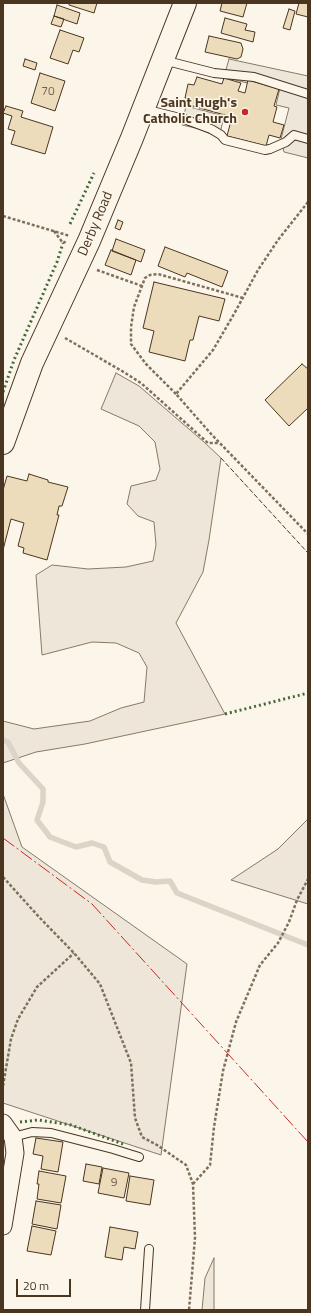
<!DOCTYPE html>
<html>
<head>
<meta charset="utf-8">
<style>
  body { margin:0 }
  #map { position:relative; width:311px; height:1313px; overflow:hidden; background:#fbf6e9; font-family:"Titillium Web",sans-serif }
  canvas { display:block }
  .frame { position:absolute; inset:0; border:4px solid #4a3520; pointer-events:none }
  .scale { position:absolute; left:16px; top:1279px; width:55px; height:18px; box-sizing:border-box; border:2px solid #4a3520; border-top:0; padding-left:5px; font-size:12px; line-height:14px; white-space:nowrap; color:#4a3520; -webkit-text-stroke:3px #fbf6e9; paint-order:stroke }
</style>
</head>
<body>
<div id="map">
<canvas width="311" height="1313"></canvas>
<div class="frame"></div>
<div class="scale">20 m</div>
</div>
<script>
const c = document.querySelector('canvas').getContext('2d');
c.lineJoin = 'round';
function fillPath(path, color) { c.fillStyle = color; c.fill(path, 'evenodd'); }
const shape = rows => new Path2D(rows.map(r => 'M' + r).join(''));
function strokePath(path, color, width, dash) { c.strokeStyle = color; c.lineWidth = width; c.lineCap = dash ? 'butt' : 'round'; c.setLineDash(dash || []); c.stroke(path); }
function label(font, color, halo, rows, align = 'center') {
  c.font = font + ' "Titillium Web",sans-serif'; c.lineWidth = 3; c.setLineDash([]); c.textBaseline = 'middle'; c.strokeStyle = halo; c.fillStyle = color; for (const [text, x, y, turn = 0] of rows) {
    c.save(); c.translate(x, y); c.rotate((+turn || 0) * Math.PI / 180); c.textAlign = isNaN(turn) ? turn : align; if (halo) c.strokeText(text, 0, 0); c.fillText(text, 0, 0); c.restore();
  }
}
const green = shape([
  [116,373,139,386,204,442,221,458,209,540,203,572,176,623,225,714,85,744,36,752,3,763,3,721,34,729,90,721,121,708,144,702,147,667,139,653,116,643,92,642,42,655,36,575,52,565,88,569,126,567,153,561,156,545,154,522,138,516,127,504,131,486,156,480,160,469,155,442,139,426,101,409,116,373],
  [3,794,22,847,187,964,161,1155,3,1103,3,794],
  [308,819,308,904,231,880,278,849,308,819],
  [214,1258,214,1310,202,1310,205,1278,214,1258]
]);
fillPath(green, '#ede6d9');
strokePath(green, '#887966', 1);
const parking = shape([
  [229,59,308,76,308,158,284,152,281,139,289,108,276,105,280,88,248,80,247,83,224,77,229,59],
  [186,106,224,116,219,138,200,129,182,125,186,106]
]);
fillPath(parking, '#ede7d9');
strokePath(parking, '#887966', 1);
strokePath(shape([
  [3,740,8,742,19,763,43,789,43,802,37,820,50,837,76,847,92,843,104,847,110,862,142,880,156,882,170,881,177,893,308,945]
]), '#dcd4c6', 5.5);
const building = shape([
  [69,3,97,3,94,13,69,5,69,3],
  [222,3,247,3,243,17,220,11,222,3],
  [299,3,308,3,308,17,296,14,299,3],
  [57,5,80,13,77,24,54,16,57,5],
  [289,9,295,11,290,30,283,28,289,9],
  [54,16,64,19,61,27,51,24,54,16],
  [225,18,247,24,245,30,255,32,253,42,221,33,225,18],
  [60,30,84,38,79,52,73,50,68,64,50,58,60,30],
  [209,36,241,43,243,49,241,57,237,59,205,52,209,36],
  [25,59,37,63,35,70,23,66,25,59],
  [40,73,65,81,55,111,31,103,40,73],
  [197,77,222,84,224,78,241,83,238,91,245,93,248,80,279,89,274,106,277,107,273,122,284,125,280,138,269,135,266,146,227,136,232,117,189,105,191,99,185,98,188,84,194,85,197,77],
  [6,106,23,111,21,117,53,127,45,154,11,144,15,131,8,129,12,116,3,113,6,106],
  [118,220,123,222,120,230,115,228,118,220],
  [116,239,145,250,141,262,112,251,116,239],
  [165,247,228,271,222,287,187,273,185,277,158,266,165,247],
  [111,250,136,260,131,275,105,265,111,250],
  [154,282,225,299,219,321,199,316,193,340,190,340,185,361,149,352,154,331,143,328,154,282],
  [302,364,308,369,308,408,289,426,265,400,302,364],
  [29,474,48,480,48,482,68,487,62,506,59,506,57,515,59,515,47,560,23,553,24,548,18,546,24,523,11,519,3,550,3,490,7,476,27,481,29,474],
  [36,1138,63,1142,58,1172,41,1169,43,1156,33,1154,36,1138],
  [86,1164,102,1167,99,1184,83,1181,86,1164],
  [103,1168,129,1173,124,1198,98,1193,103,1168],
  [39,1171,66,1176,61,1203,37,1199,39,1184,37,1184,39,1171],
  [130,1176,154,1180,150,1205,126,1201,130,1176],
  [36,1201,61,1205,57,1229,32,1224,36,1201],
  [32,1226,56,1231,51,1255,27,1251,32,1226],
  [110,1227,138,1232,135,1249,124,1247,122,1260,105,1257,110,1227]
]);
fillPath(building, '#ecdcbc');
strokePath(building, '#4a3520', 1);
const service = shape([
  [163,60,214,73,254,77,308,94],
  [144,109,184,119,211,129,221,135,225,140,265,150,270,149,286,142,294,135,308,139],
  [13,1137,32,1132,51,1133,113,1149,139,1157],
  [145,1310,149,1249]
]);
const minor = shape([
  [3,1123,13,1137,15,1153,3,1226]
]);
const primary = shape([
  [3,443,32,363,89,241,132,138,185,3]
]);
strokePath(service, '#4a3520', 10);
strokePath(minor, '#4a3520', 19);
strokePath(primary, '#4a3520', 24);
strokePath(shape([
  [308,202,278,240,258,270,234,314,213,350,176,394,212,435,308,534],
  [3,216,70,236],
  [54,231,63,243,67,241],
  [97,270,142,286],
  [65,338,122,371,141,383,208,443,219,443],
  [176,394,146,364,131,344,131,327,134,307,145,278,150,275,158,274,243,298],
  [3,877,39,917,74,953,100,984,131,1063,135,1118,142,1137,157,1145,186,1165,193,1184,195,1238,189,1310],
  [3,1086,11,1039,18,1019,37,987,74,953],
  [193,1184,210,1165,214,1127,223,1071,236,1022,260,965,278,943,289,922,297,900,308,879]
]), '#7f6f5c', 2.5, [3, 2]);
strokePath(service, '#fbf6e9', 8);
strokePath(minor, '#fbf6e9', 17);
strokePath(primary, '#fbf6e9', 22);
strokePath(shape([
  [70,224,94,173],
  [3,392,14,360,57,262,63,243],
  [225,714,308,693],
  [20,1122,38,1120,71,1125,123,1144]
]), '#436837', 3, [2, 3]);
strokePath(shape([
  [221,458,308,553]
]), '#4a3520', 1, [5, 2]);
strokePath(shape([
  [3,838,92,904,308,1142]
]), '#c62828', 1, [14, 3, 2, 3]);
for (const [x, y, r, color] of [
  [245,112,4,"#c62828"]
]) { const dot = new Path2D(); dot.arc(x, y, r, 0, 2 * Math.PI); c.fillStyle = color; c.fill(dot); strokePath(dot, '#fbf6e9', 1.5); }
label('12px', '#725f47', null, [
  ["70",48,92],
  ["9",114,1183]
]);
label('bold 14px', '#4a3520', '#fbf6e9', [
  ["Saint Hugh's",237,104],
  ["Catholic Church",237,120]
], 'right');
label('14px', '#4a3520', '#fbf6e9', [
  ["Derby Road",96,224,-67]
]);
</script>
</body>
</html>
